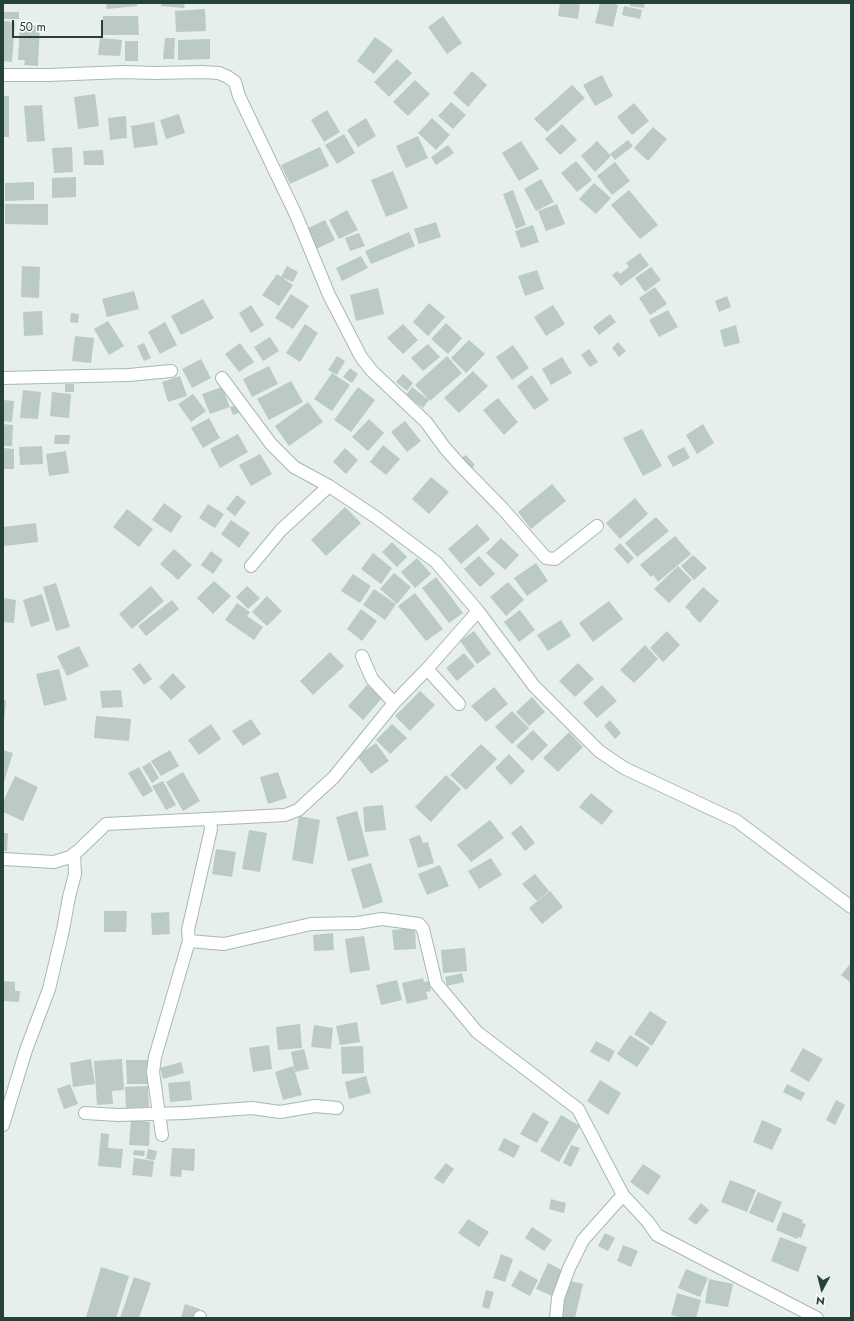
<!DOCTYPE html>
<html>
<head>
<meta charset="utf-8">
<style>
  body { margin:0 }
  #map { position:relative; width:854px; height:1321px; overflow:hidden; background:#e6efeb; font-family:Jost,sans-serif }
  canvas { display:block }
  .frame { position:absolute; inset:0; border:4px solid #24423a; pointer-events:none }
  .north { position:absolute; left:802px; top:1269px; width:40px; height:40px; -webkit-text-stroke:3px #f7fbf9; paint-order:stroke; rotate:187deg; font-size:11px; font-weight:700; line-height:16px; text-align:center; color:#24423a }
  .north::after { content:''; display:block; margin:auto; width:14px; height:18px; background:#24423a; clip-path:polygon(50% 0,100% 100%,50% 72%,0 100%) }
  .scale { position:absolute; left:12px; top:20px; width:91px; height:18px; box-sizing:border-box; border:2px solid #24423a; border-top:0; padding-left:5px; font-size:12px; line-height:14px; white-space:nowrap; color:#24423a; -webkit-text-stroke:3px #f7fbf9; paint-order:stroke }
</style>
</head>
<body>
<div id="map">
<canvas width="854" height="1321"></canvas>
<div class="frame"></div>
<div class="north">N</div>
<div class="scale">50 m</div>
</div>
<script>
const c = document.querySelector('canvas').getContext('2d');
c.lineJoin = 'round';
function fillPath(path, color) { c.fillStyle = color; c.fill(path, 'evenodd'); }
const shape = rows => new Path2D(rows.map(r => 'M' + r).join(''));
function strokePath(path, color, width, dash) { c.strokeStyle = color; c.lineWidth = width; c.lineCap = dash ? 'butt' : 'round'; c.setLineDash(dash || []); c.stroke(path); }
fillPath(shape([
  [106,3,137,3,137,6,107,9],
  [161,3,185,3,184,8,161,6],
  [560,3,580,3,578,19,558,16],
  [600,3,610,3,618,5,613,27,595,23],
  [630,3,645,3,644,8,630,6],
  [624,6,642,10,640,19,622,15],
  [205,9,206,31,176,32,175,11],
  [3,12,19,12,19,19,3,19],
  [103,16,138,16,139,35,103,35],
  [443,16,462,43,447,54,428,27],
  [3,21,15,22,12,62,3,61],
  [20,25,40,26,38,66,24,65,25,60,18,60],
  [375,37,393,50,374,74,357,61],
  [100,38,122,40,120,56,98,55],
  [165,38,175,38,174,59,163,59],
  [210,39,210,59,178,60,178,40],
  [125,41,138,41,138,61,125,61],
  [397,59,412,73,389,97,374,82],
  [472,71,487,85,468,107,453,93],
  [602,75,613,96,595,106,583,85],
  [415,80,430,94,408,116,393,102],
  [572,85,585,98,547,132,534,119],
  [95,94,99,126,78,129,74,97],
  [3,96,9,96,9,137,3,137],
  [451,102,466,115,453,129,438,116],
  [634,103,649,121,632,135,617,117],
  [42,105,45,141,27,142,24,106],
  [327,110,340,132,324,142,311,120],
  [179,114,185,133,166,139,160,120],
  [126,116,127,138,110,140,108,118],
  [366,118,376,136,358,147,347,130],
  [432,118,450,135,436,150,418,133],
  [154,122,158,145,134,148,131,126],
  [562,124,577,140,560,155,545,139],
  [653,127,667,139,648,161,634,148],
  [344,134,355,153,337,164,325,145],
  [418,136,428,158,406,168,396,146],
  [628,140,633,146,615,160,610,154],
  [521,141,539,169,519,181,502,153],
  [597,141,611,156,595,172,581,156],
  [448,145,454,153,436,165,431,157],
  [72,147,73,172,54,173,52,148],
  [320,147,329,166,290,184,281,165],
  [103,150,104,165,84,165,83,151],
  [576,161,592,180,577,192,561,173],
  [615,162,630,181,612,195,597,176],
  [393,171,408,208,386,217,371,180],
  [76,177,76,197,52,198,52,178],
  [541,179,554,202,536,211,524,189],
  [34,182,34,200,5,201,5,183],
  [594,183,611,198,596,214,579,199],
  [513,190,526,225,516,229,503,194],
  [629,190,658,225,640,239,611,205],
  [5,204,48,204,48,225,5,224],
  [557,204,565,224,546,231,538,211],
  [347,210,358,230,339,239,329,220],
  [325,220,335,240,314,250,304,230],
  [436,222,441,237,419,244,414,229],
  [533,225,539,242,521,248,515,231],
  [409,232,415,246,371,264,365,251],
  [359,233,365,246,350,251,345,238],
  [640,253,649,265,621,286,612,275,618,271,620,274,629,267,626,263],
  [361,256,368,268,342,281,336,268],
  [22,266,40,267,39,298,21,297],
  [287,266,298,272,293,282,281,277],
  [651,267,661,280,645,292,635,278],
  [537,270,544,289,525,296,518,276],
  [277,274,293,285,279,306,262,295],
  [655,287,667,304,650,315,639,298],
  [378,288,384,314,356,321,350,295],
  [134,291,139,309,107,317,102,299],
  [291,294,309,306,293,329,275,318],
  [727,296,731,307,719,312,715,301],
  [203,299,214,318,181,335,171,316],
  [429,303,445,317,428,336,413,322],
  [251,305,264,325,251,333,239,313],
  [553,305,565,324,546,336,534,317],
  [668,310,678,327,659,337,649,320],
  [42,311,43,335,24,336,23,312],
  [71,313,79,314,78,323,70,322],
  [610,314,616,322,599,335,593,327],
  [108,321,124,346,109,355,94,329],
  [165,322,177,345,160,354,148,332],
  [446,323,462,338,448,354,431,339],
  [305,324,318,333,300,362,286,353],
  [403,324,418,340,403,354,387,338],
  [736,325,740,343,724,347,720,330],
  [75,336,94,338,91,363,72,361],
  [270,337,279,351,263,361,254,347],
  [469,340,485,354,466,373,451,358],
  [618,342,626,351,619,357,612,348],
  [144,343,151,358,144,361,137,346],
  [240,343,254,362,239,372,225,354],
  [428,344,440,357,423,371,411,358],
  [513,345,529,368,512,380,496,357],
  [589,349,598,362,590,367,581,355],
  [337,356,345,361,337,375,328,370],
  [447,356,462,373,430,401,415,385],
  [562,357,572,373,551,385,542,369],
  [201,359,211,378,192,388,182,369],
  [269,366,278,384,252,397,243,379],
  [350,368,358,374,352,383,343,377],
  [473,371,488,386,459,413,444,398],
  [332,373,350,385,332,411,314,399],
  [403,374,413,383,407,391,396,382],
  [532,375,549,400,534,410,517,386],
  [180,376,187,396,168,402,162,382],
  [291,381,303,402,269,420,257,399],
  [65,384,74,384,74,392,65,392],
  [222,387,230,407,210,414,202,394],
  [358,387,375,400,351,432,334,420],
  [412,387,429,400,423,408,406,395],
  [23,390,41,392,38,419,20,418],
  [52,392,71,394,69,418,50,416],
  [193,394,206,411,191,422,178,404],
  [498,398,518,422,504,435,483,410],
  [3,400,14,401,12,422,3,421],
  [308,402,323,422,289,446,275,426],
  [238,405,241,412,233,415,230,407],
  [209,418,220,438,203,448,191,428],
  [369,419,384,433,368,451,352,437],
  [405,421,421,441,407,452,391,432],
  [3,424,13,425,12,446,3,446],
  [703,424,714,443,697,454,686,435],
  [642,429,662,466,643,476,623,438],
  [238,434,248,452,220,468,210,449],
  [55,435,70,435,69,444,54,444],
  [383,445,400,459,386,475,370,462],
  [42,446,43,464,20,465,19,447],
  [684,447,690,458,673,467,667,456],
  [3,448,14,449,14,469,3,469],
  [345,448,358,460,346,474,333,462],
  [66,451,69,473,49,476,46,454],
  [260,454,272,474,251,486,239,465],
  [466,455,475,465,470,470,460,459],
  [431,477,449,492,429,514,412,499],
  [552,484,566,501,531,529,518,512],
  [237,495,246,502,235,516,226,509],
  [635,498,648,514,620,539,606,523],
  [164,503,182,516,171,533,152,520],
  [208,504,224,514,215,528,199,518],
  [345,507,361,523,326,556,311,540],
  [127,509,153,529,139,547,113,527],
  [656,517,669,531,637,557,625,543],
  [231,520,250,533,239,548,221,534],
  [36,523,38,542,4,546,3,527],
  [477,524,490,539,461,564,448,549],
  [675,536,691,554,658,582,653,575,651,577,640,565],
  [501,538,519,555,505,570,486,553],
  [392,542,407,557,397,567,382,552],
  [620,543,634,558,628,564,614,549],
  [174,549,192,565,178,580,160,564],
  [211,551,223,560,213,574,201,565],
  [373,553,392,568,381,584,361,569],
  [693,555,707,568,694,580,681,566],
  [479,556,495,574,480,587,464,569],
  [417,558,431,574,415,588,401,572],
  [536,563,548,581,527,596,514,578],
  [678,566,692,580,669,603,654,589],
  [394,573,411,587,397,604,380,589],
  [353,574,371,586,360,603,341,591],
  [436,577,463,613,449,623,422,588],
  [214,581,231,596,213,614,197,598],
  [508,582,524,600,506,616,490,597],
  [56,583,70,627,56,631,43,587],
  [151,586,164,601,132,629,119,614],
  [247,586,260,598,248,609,236,597],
  [703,587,719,601,700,623,690,613,691,612,685,607],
  [374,589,396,604,385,620,363,605],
  [415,593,443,629,426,641,398,606],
  [42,594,50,621,31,627,23,600],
  [267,596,282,611,267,626,252,612],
  [3,598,16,600,14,623,3,622],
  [172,600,179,609,146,636,138,626],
  [609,601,623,619,593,642,579,623],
  [237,603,250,612,247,616,263,627,254,640,225,620],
  [361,609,377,621,362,641,347,629],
  [520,610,535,630,519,642,504,622],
  [561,620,571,636,548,651,537,635],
  [474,631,491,654,477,664,460,641],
  [667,631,680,645,663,662,650,648],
  [645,645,658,659,634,683,620,670],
  [79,646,89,666,67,676,57,656],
  [330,652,344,666,313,695,300,681],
  [464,653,475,666,457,681,446,668],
  [140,663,152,679,144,685,132,669],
  [578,663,594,679,575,697,559,681],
  [59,669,67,700,44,706,36,674],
  [173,673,186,687,171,700,159,687],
  [367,685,382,698,363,720,348,706],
  [602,685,617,701,597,718,583,703],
  [494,687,508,704,486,722,471,706],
  [121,690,123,707,102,708,100,691],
  [420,691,435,705,410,731,395,716],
  [532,697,545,712,529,726,516,712],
  [3,700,6,700,4,723,3,723],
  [512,711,529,728,512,744,495,727],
  [96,716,131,719,129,741,94,738],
  [251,719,261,734,243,746,232,731],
  [610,720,621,733,615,739,604,726],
  [211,724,221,739,199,755,188,740],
  [392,724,407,738,390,754,376,740],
  [533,730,548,745,532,761,516,746],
  [569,732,583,747,558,772,543,758],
  [376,743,389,761,371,774,357,756],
  [481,744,497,759,466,790,450,775],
  [3,750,13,753,3,785],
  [170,750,179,766,161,776,151,761],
  [509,754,525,771,511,785,495,768],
  [150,762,159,778,152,783,142,767],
  [139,767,153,791,143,797,128,773],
  [183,772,200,801,183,811,166,782],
  [278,772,287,798,268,804,260,777],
  [446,775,461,789,431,822,415,807],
  [15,776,38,787,23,821,3,812,3,802],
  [163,781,176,805,166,810,152,786],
  [591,793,613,811,602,825,579,807],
  [383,805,386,830,365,832,363,807],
  [357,811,369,856,348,861,336,817],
  [299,816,320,820,313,864,292,860],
  [490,820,504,838,471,862,457,845],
  [521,825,535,843,525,851,511,833],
  [249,830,267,833,260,872,242,869],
  [3,833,8,833,7,851,3,850],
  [420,835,423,843,428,842,434,863,418,868,409,839],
  [216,849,236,852,232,877,212,874],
  [491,858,502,875,479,889,468,871],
  [371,863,383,902,363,909,351,869],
  [440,865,449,886,427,895,418,874],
  [535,874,549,891,537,901,522,884],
  [550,891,563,907,542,924,529,908],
  [104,911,127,911,126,932,104,932],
  [169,912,170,934,152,935,151,913],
  [415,928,416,949,394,950,392,930],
  [333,933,334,950,314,951,313,935],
  [364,936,370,970,350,973,345,939],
  [465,948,467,971,443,973,441,950],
  [851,963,851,983,841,975],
  [462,973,464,982,447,986,445,977],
  [423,978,424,982,429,981,431,991,426,992,428,999,407,1004,402,983],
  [397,980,402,1000,381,1005,376,985],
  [3,981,15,982,15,991,20,991,19,1002,3,1001],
  [650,1011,667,1022,652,1046,634,1034],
  [357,1022,360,1042,340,1045,336,1026],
  [300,1024,302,1048,278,1050,276,1027],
  [314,1025,333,1028,331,1049,311,1047],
  [630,1035,650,1048,637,1067,617,1054],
  [596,1041,615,1051,609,1062,590,1052],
  [269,1045,272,1069,253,1072,249,1048],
  [363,1046,364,1073,342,1074,341,1047],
  [803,1048,823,1059,809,1082,790,1071],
  [304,1049,309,1069,295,1072,291,1052],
  [91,1059,95,1084,73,1087,70,1063],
  [122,1059,124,1090,112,1091,113,1104,97,1105,94,1061],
  [126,1060,148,1060,148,1084,127,1084],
  [181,1062,184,1073,163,1079,160,1068],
  [293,1066,302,1095,283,1100,275,1072],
  [366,1076,371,1093,349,1099,345,1082],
  [600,1080,621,1093,608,1115,587,1101],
  [190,1081,192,1100,170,1102,168,1083],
  [70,1084,78,1104,64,1109,57,1089],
  [787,1084,805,1093,801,1101,783,1092],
  [148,1086,149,1107,126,1108,125,1087],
  [836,1100,845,1105,835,1125,826,1120],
  [533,1112,549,1122,537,1143,520,1134],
  [561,1115,580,1126,559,1162,540,1151],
  [131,1120,150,1122,149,1146,129,1145],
  [762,1120,782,1129,772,1150,753,1142],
  [101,1133,109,1134,108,1148,123,1149,121,1168,98,1166],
  [504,1138,520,1146,514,1158,498,1150],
  [571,1145,580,1148,571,1167,563,1163],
  [172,1148,195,1149,194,1171,182,1170,181,1177,170,1176],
  [148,1149,157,1151,155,1160,146,1159],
  [134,1150,145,1151,144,1156,133,1155],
  [134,1158,154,1161,152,1177,132,1175],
  [446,1163,454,1169,443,1184,434,1178],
  [643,1164,661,1176,648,1195,630,1182],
  [730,1180,756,1190,747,1212,721,1202],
  [758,1192,782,1202,773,1223,749,1213],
  [551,1199,566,1203,564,1213,549,1209],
  [701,1203,709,1210,696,1225,688,1219],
  [783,1212,803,1220,802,1223,806,1224,801,1238,798,1237,797,1239,776,1230],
  [468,1219,489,1232,479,1247,458,1233],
  [532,1227,552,1240,544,1251,525,1238],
  [605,1233,615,1238,608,1251,598,1246],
  [780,1237,807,1247,798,1272,771,1261],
  [623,1245,638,1251,631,1267,617,1261],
  [501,1254,513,1259,505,1282,493,1278],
  [548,1263,566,1272,555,1297,536,1289],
  [101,1267,129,1276,116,1318,86,1317],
  [686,1269,708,1278,700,1297,678,1288],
  [520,1270,538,1280,530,1296,511,1286],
  [134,1277,151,1283,139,1318,120,1318],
  [709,1279,733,1284,728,1307,705,1303],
  [566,1280,583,1284,575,1318,558,1318],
  [486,1290,494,1292,489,1309,482,1307],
  [677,1293,701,1300,696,1318,682,1318,671,1315],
  [185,1304,200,1309,197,1318,181,1318]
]), '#bbcac4');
const street = shape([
  [3,75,49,75,124,72,154,73,202,72,219,73,228,77,235,82,239,96,296,215,329,295,361,357,372,371,426,422,445,448,460,465,503,509,546,558,555,559,597,526],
  [3,378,129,375,171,371],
  [222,378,271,444,294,467,329,486,377,518,436,562,478,611,534,686,599,751,624,768,737,821,851,907],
  [251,566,281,530,329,486],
  [362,656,372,679,394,703],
  [427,669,459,704],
  [3,859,54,862,70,857,79,850,106,824,247,817,285,815,298,810,334,777,394,703,427,669,478,611],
  [189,941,224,944,311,924,357,923,382,919,419,924,423,929,436,983,477,1032,578,1109,623,1195,648,1222,657,1235,817,1318],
  [85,1113,118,1115,185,1113,252,1108,280,1112,315,1106,337,1108],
  [3,1125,26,1050,49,989,63,930,69,897,75,874,74,854],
  [162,1135,153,1072,155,1057,189,941,188,930,211,829,210,819],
  [200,1318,200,1317],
  [556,1318,558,1298,569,1268,583,1240,623,1195]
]);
strokePath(street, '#a8b8b2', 14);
strokePath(street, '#fff', 12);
</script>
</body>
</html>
